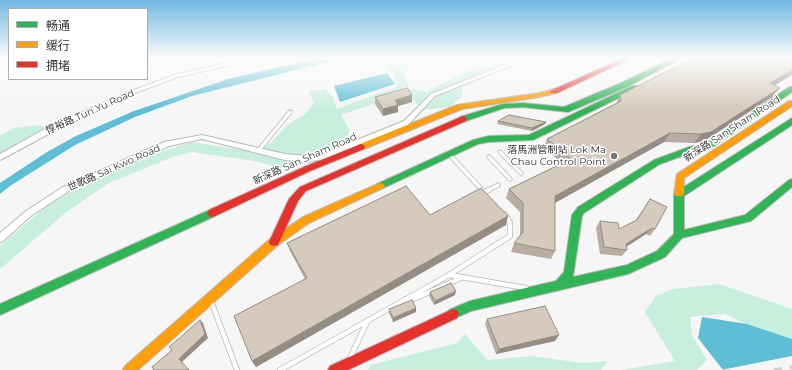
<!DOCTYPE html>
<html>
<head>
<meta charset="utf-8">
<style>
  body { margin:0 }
  #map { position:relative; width:792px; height:370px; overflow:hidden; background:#f6f6f6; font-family:Montserrat,"Noto Sans SC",sans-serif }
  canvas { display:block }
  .legend { position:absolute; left:8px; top:8px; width:140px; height:72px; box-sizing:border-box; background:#fff; border:1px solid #aeaeae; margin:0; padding:5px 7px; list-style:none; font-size:12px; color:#343535 }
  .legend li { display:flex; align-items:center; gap:8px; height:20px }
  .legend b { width:20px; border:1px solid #aeaeae }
</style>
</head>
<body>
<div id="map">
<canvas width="792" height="370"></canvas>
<ul class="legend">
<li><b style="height:5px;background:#30b455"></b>畅通</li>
<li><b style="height:5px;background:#ff9f0a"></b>缓行</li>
<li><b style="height:5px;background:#e5322d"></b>拥堵</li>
</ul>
</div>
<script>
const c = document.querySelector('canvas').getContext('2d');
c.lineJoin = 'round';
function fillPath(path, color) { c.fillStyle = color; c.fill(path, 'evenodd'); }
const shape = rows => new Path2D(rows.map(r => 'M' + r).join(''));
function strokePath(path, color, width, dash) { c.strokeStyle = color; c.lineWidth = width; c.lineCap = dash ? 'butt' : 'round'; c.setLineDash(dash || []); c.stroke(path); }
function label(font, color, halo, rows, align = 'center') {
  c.font = font + ' Montserrat,"Noto Sans SC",sans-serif'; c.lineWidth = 3; c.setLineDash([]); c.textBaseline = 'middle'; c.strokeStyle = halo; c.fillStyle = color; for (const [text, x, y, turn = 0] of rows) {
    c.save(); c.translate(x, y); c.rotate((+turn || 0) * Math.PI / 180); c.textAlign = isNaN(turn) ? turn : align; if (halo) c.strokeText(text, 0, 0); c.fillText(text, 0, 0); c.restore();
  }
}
fillPath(shape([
  [515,58,522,61,463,84,462,96,450,107,423,110,406,93,341,115,349,129,347,142,322,152,313,161,285,169,254,161,192,152,172,157,107,184,64,214,0,269,0,246,52,201,127,163,191,142,249,151,270,144,288,124,305,114,314,103,309,91,325,89,333,97,337,109,396,87,394,73,384,66,411,61,423,62,409,65,404,75,410,89,426,92,467,71,492,67,498,63],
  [42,125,47,131,18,145,0,160,0,136,13,128],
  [719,284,792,309,792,343,785,343,725,314,690,317,692,335,707,360,697,370,622,370,675,361,645,312,656,296,673,289],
  [465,334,487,360,532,356,583,363,608,361,601,370,368,370,371,365,457,343]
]), '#c8efdd');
fillPath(shape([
  [317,58,344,58,192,96,135,117,75,145,10,186,0,194,0,183,47,152,76,136,134,111,228,79],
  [387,73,395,84,340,102,334,86],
  [702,317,747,324,792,339,792,370,723,370,698,338]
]), '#5ebed6');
fillPath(shape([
  [792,356,792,370,721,370]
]), '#f6f6f6');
const laneFar1 = shape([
  [259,150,290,112],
  [500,152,521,173],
  [450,155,483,191],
  [489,157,510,179],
  [487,191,498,185]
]);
const lane = shape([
  [482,190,484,192],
  [484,192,489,190],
  [449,275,526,288],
  [211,301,237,370],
  [407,302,463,277],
  [351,356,368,320],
  [280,370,449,275,510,236,510,223,505,214]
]);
const street = shape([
  [247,58,257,58,254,60,178,77,135,93,56,130,0,160,0,154,50,126,131,91,174,75,247,58],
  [522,58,530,58,435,96,408,125,323,159,308,162,285,160,202,139,169,146,69,191,32,215,3,241,0,242,0,233,26,211,63,187,164,142,202,135,285,154,308,156,322,154,404,121,431,94,522,58]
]);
const fast = shape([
  [673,58,681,58,627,87,568,112,523,107,504,108,463,122,459,119,460,117,503,104,523,103,564,107,621,83,673,58],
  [632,86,638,86,639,88,533,140,489,142,478,144,383,188,377,188,375,186,377,184,473,140,489,136,529,135,632,86],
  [789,87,792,87,792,92,711,148,693,152,660,164,584,213,582,216,573,277,627,265,657,251,674,234,674,194,676,192,792,118,792,125,684,196,684,230,745,215,789,180,792,179,792,187,751,221,682,238,665,257,628,274,471,311,453,319,449,318,447,314,449,310,470,301,556,281,564,272,572,215,578,207,654,160,689,147,706,144,789,87],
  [212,209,215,210,217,213,215,216,0,315,0,304,212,209]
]);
const slow = shape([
  [554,89,558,91,557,93,540,97,462,109,364,149,361,150,357,147,358,145,457,105,539,93,554,89],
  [789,101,792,101,792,106,684,178,684,194,682,196,676,196,674,194,677,174,789,101],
  [380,183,383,184,385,186,383,188,309,223,278,245,138,370,123,370,125,366,270,239,303,217,380,183]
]);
const jam = shape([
  [624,58,632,58,557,93,551,93,550,91,624,58],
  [463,116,466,117,467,119,466,121,306,191,298,201,278,245,274,246,270,245,269,242,289,199,300,187,463,116],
  [361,144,364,145,365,147,364,149,310,171,215,216,212,217,209,216,207,213,209,210,304,167,361,144],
  [453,309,457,310,459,314,457,318,348,370,328,370,330,366,453,309]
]);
strokePath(laneFar1, '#b8b8b8', 5);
strokePath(lane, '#b8b8b8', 6);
strokePath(street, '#b8b8b8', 2);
strokePath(fast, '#b8b8b8', 2);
strokePath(slow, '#b8b8b8', 2);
strokePath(jam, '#b8b8b8', 2);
strokePath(laneFar1, '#fefefe', 3.5);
strokePath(lane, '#fefefe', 4.5);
fillPath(street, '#fefefe');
fillPath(fast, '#30b455');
fillPath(slow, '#ff9f0a');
fillPath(jam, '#e5322d');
strokePath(shape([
  [774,370,792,367]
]), '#cfcfcf', 3.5, [8, 8]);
fillPath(shape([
  [792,58,792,75,774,85,772,97,704,141,694,143,664,142,555,203,555,251,551,259,511,252,514,243,520,236,520,212,506,198,509,189,562,163,544,148,547,139,616,104,620,95,715,62],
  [412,95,412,102,398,106,398,112,383,116,375,104,375,97],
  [498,121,546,122,545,124,532,131,497,124],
  [650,199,655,229,650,236,646,234,626,247,627,250,622,256,600,254,596,228,600,221,619,229,636,220],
  [430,215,506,225,256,367,252,361,305,279,290,251,287,243],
  [430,292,455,295,434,305,429,296],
  [389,309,416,312,393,322,389,313],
  [487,319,555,341,496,354,485,324]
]), '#b7aea1');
fillPath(shape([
  [792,70,792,75,763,92,770,83],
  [780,88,772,97,704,141,694,143,701,134],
  [412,95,412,102,398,106,398,112,383,116,383,109,395,100],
  [546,122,545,124,532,131,532,128],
  [670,133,664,142,551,205,555,196],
  [508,216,506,225,256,367,252,361],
  [652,228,646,234,623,249,626,244],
  [456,291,455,295,434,305,435,301],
  [416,308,416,312,393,322,393,318],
  [200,320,203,323,208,338,182,362,189,370,179,359],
  [559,335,555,341,496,354,499,349]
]), '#958d83');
const building = shape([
  [693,58,706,58,715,62,723,58,792,58,792,70,770,83,780,88,711,132,701,134,670,133,555,196,555,251,514,243,523,232,523,203,509,189,571,159,547,139,621,101,620,95,693,58],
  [407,88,412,95,395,100,398,105,383,109,375,97,407,88],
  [509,115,546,122,532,128,498,121,509,115],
  [406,186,430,215,481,188,508,216,252,361,234,316,307,278,287,243,406,186],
  [650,199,667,207,655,229,652,228,626,244,627,250,604,247,600,221,618,223,619,229,637,220,650,199],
  [451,283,456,291,435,301,430,292,451,283],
  [412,300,416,308,393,318,389,309,412,300],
  [545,306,559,335,499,349,487,319,545,306],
  [200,320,205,334,179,359,189,370,154,370,152,367,172,350,169,347,200,320]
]);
fillPath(building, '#d5cabb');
strokePath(building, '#958d83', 1);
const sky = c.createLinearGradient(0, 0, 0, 110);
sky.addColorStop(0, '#71b8e1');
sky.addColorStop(0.53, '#fbfbfb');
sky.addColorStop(1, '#fbfbfb00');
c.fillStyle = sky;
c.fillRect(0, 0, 792, 110);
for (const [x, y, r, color] of [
  [614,156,4,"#787979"]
]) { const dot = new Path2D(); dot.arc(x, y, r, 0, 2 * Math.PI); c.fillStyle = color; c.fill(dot); strokePath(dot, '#fff', 1.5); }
label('10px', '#343535', '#fff', [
  ["惇裕路 Tun Yu Road",90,112,-24],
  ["新深路 San Sham Road",732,129,-33],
  ["新深路 San Sham Road",305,159,-24],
  ["世歌路 Sai Kwo Road",114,168,-24]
]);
label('10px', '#343535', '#fff', [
  ["落馬洲管制站 Lok Ma",606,150],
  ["Chau Control Point",606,162]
], 'right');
</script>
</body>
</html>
